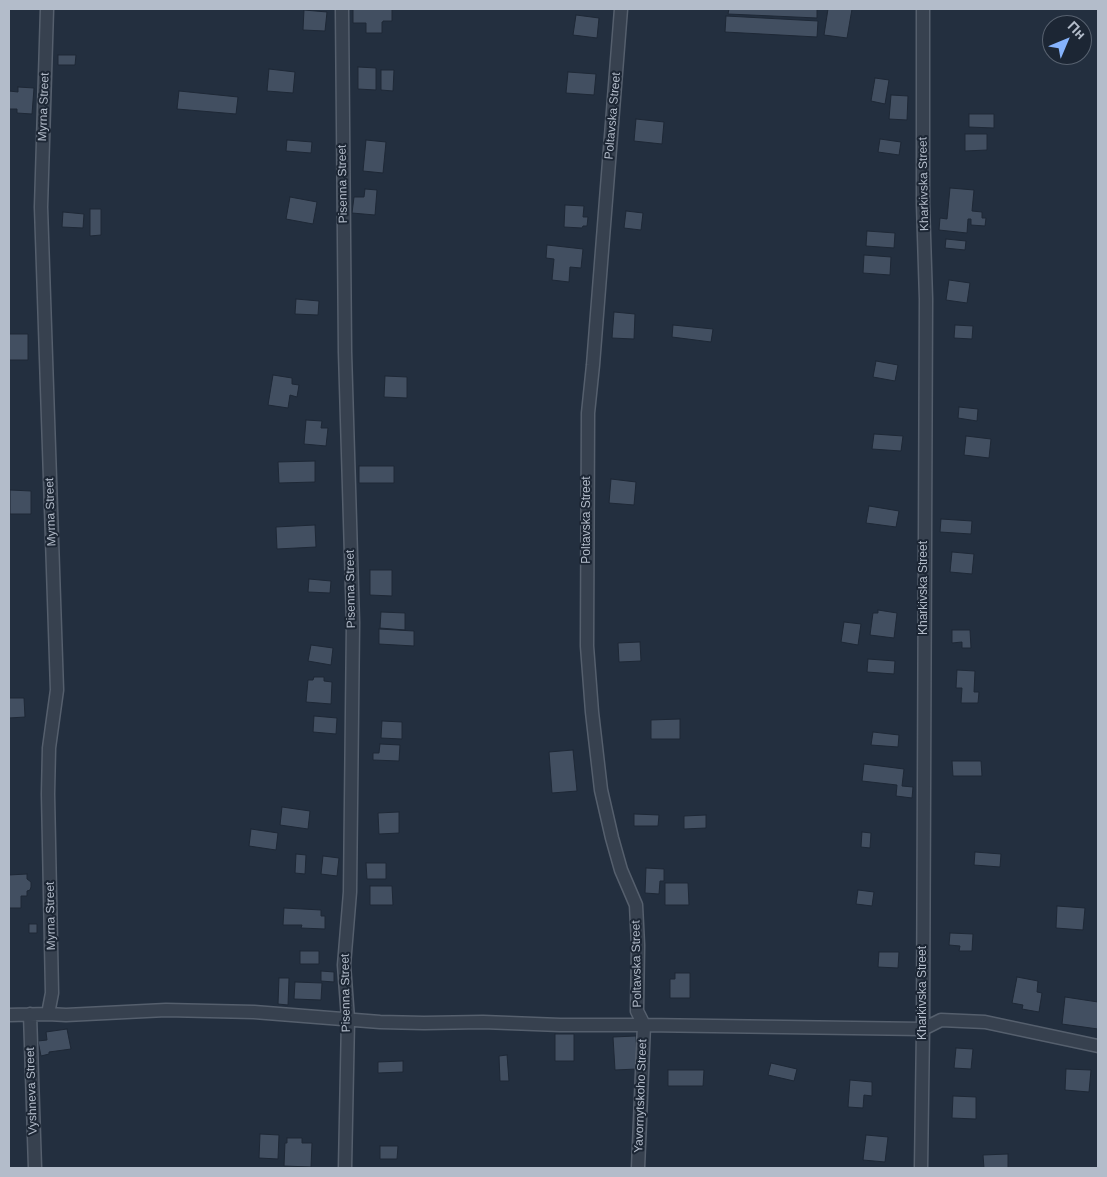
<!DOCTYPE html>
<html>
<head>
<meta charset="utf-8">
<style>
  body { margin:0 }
  #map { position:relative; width:1107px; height:1177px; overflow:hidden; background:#232f3f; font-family:Arial,sans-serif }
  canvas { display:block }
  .frame { position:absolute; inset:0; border:10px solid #b3bcca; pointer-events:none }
  .north { position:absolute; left:1042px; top:15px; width:50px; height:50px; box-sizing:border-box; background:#1c2634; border:1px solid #586270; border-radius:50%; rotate:45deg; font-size:14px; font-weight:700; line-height:20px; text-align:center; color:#b3bcca }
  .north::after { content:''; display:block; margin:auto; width:18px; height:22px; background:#86b3fc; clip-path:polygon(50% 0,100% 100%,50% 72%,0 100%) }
</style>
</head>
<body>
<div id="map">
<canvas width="1107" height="1177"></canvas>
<div class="frame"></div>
<div class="north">Пн</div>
</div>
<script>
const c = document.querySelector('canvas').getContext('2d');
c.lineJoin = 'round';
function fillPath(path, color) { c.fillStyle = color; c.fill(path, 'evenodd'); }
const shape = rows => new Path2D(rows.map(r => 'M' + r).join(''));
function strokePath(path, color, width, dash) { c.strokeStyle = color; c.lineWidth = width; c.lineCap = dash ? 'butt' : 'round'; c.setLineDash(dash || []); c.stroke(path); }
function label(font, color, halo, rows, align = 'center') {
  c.font = font + ' Arial,sans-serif'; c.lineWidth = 4; c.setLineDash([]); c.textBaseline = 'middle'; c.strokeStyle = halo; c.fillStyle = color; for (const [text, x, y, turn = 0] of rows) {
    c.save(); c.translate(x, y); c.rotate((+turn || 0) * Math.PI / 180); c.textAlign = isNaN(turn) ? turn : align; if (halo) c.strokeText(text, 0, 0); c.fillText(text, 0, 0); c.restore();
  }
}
const building = shape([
  [353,9,392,9,392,21,383,21,383,22,382,22,382,33,366,33,366,23,353,23,353,9],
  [729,9,817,9,817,18,728,14,729,9],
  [828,9,852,9,847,38,824,35,828,9],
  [304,10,327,12,325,31,303,30,304,10],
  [576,15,599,18,597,38,573,35,576,15],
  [726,16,818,21,817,37,725,32,726,16],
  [58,55,76,55,75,65,58,65,58,55],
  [358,67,376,68,376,90,358,89,358,67],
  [269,69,295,72,293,93,267,91,269,69],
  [381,70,394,70,393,91,381,90,381,70],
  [568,72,596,74,594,95,566,93,568,72],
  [875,78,889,80,885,104,871,101,875,78],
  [18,87,34,88,32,114,17,113,17,109,9,109,9,91,18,92,18,87],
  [179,91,238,97,236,114,177,109,179,91],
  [891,95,908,96,907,120,889,119,891,95],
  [969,114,994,114,994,128,969,127,969,114],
  [636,119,664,122,662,144,634,141,636,119],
  [965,134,987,134,987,150,965,151,965,134],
  [880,139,901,142,899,155,878,152,880,139],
  [287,140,312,142,311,153,286,151,287,140],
  [366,140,386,142,383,173,363,171,366,140],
  [950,188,974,190,972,211,982,212,982,218,986,218,985,226,971,225,971,219,968,219,967,233,939,230,940,218,947,219,950,188],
  [365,189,377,190,375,215,352,213,354,197,364,197,365,189],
  [290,197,317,202,313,224,286,219,290,197],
  [565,205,584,206,583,217,588,217,587,226,583,226,582,228,564,227,565,205],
  [90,209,101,209,101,235,90,236,90,209],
  [626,211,643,213,641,230,624,228,626,211],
  [63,212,84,214,83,228,62,227,63,212],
  [867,231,895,233,894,248,866,246,867,231],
  [946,239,966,241,965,250,945,248,946,239],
  [547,245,583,249,581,268,570,267,569,282,552,280,554,259,546,258,547,245],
  [864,255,891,257,890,275,863,273,864,255],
  [949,280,970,283,967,303,946,300,949,280],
  [296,299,319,301,318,315,295,314,296,299],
  [614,312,635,314,634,339,612,338,614,312],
  [673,325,713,329,711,342,672,337,673,325],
  [955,325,973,326,972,339,954,338,955,325],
  [9,334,28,334,28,360,9,360,9,334],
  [876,361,898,365,895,381,873,377,876,361],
  [273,375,292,378,292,384,299,385,297,397,290,395,288,408,268,405,273,375],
  [385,376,407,377,407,398,384,397,385,376],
  [959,407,978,409,977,421,958,418,959,407],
  [306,420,322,421,321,428,328,428,326,446,304,444,306,420],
  [874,434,903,436,901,451,872,449,874,434],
  [966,436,991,439,989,458,964,455,966,436],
  [315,461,315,482,279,483,278,462,315,461],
  [359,466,394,466,394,483,359,483,359,466],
  [611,479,636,482,634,505,609,503,611,479],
  [10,490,31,491,31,514,10,514,10,490],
  [869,506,899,511,896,527,866,523,869,506],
  [941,519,972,521,971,534,940,532,941,519],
  [315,525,316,547,277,549,276,527,315,525],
  [952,552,974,554,972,574,950,572,952,552],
  [370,570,392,570,392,596,370,595,370,570],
  [309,579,331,581,330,593,308,592,309,579],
  [878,610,897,613,894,638,870,635,873,613,878,613,878,610],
  [381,612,405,613,405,630,380,628,381,612],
  [844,622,861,624,858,645,841,642,844,622],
  [379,629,414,631,414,646,379,644,379,629],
  [952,630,970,630,971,648,962,648,962,642,952,643,952,630],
  [640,642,641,661,619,662,618,643,640,642],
  [311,645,333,648,331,665,308,661,311,645],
  [868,659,895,661,894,674,867,672,868,659],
  [957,670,975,671,974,692,979,692,978,703,961,703,962,688,956,688,957,670],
  [314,677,324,677,324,681,332,682,331,704,306,702,308,680,313,680,314,677],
  [9,698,24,698,25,717,9,718,9,698],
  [314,716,337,718,336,734,313,732,314,716],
  [680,719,680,739,651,739,651,720,680,719],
  [382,721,402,722,402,739,381,738,382,721],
  [873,732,899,735,898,747,871,745,873,732],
  [380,744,400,745,399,761,373,760,373,753,379,753,380,744],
  [573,750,577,791,552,793,549,752,573,750],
  [952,761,981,761,982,776,953,776,952,761],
  [864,764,904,769,902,786,913,787,912,798,896,796,897,785,862,781,864,764],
  [282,807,310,811,308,829,280,825,282,807],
  [399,812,399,833,379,834,378,813,399,812],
  [634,814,659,815,658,826,634,826,634,814],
  [706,815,706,828,684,829,684,816,706,815],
  [251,829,278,833,276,850,249,846,251,829],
  [862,832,871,833,870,848,861,847,862,832],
  [975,852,1001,854,1000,867,974,865,975,852],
  [296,854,306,855,305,874,295,873,296,854],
  [323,856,339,858,337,876,321,874,323,856],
  [366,863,386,863,386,879,367,879,366,863],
  [646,868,664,869,664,881,660,881,659,894,645,893,646,868],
  [27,874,27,879,31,882,31,887,30,890,27,891,27,896,21,896,21,908,9,908,9,875,27,874],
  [665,883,688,883,689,905,665,905,665,883],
  [370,886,392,886,393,905,370,905,370,886],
  [858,890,874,892,872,906,856,904,858,890],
  [1057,906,1085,908,1083,930,1056,928,1057,906],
  [284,908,321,910,321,916,325,916,325,929,301,928,302,925,283,925,284,908],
  [29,924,37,924,37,933,29,933,29,924],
  [950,933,973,934,972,951,959,951,960,946,949,945,950,933],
  [300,951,319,951,319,964,300,964,300,951],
  [879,952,899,952,898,968,878,967,879,952],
  [321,971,334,972,334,982,321,981,321,971],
  [675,973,690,973,690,998,670,998,670,979,675,979,675,973],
  [1017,977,1038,981,1037,992,1042,993,1039,1012,1022,1009,1023,1005,1012,1003,1017,977],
  [279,978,289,978,288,1005,278,1004,279,978],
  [295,982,322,983,321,1000,294,999,295,982],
  [1065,997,1098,1002,1098,1029,1062,1024,1065,997],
  [67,1029,71,1049,49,1052,49,1054,41,1056,38,1041,47,1040,46,1032,67,1029],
  [555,1034,574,1034,574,1061,555,1061,555,1034],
  [636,1036,637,1069,615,1070,613,1037,636,1036],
  [956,1048,973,1049,971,1069,954,1068,956,1048],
  [507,1055,509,1081,500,1081,499,1056,507,1055],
  [403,1061,403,1072,378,1073,378,1062,403,1061],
  [771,1063,797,1069,794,1081,768,1075,771,1063],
  [1066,1069,1091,1070,1089,1092,1065,1090,1066,1069],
  [668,1070,704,1070,703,1086,668,1086,668,1070],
  [850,1080,872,1082,872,1096,864,1095,863,1108,848,1107,850,1080],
  [953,1096,976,1097,976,1119,952,1118,953,1096],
  [260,1134,279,1135,278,1159,259,1158,260,1134],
  [866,1135,888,1137,885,1162,863,1160,866,1135],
  [287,1138,302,1138,302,1143,312,1143,311,1167,284,1166,285,1143,287,1143,287,1138],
  [380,1146,398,1146,397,1159,380,1159,380,1146],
  [1008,1154,1008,1168,984,1168,983,1155,1008,1154]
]);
fillPath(building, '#424f61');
strokePath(building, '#1e2836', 1);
const minor = shape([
  [47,9,41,207,57,690,49,748,48,794,52,993,48,1014],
  [342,9,345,352,353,623,350,892,344,965,348,1019,345,1168],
  [621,9,593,365,588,413,587,646,592,712,601,790,612,838,621,870,636,905,638,945,637,1011,644,1025,638,1168],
  [30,1014,35,1168],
  [9,1015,48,1014,66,1015,166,1010,254,1012,380,1022,424,1023,483,1022,560,1025,644,1025,923,1029,941,1020,985,1022,1098,1046],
  [921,1168,923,1029,926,299,923,204,923,9]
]);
strokePath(minor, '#555f6d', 15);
strokePath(minor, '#37414f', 12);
label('12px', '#b3bcca', '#1c2634', [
  ["Myrna Street",44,107,-88],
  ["Poltavska Street",613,116,-85],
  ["Pisenna Street",343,184,-91],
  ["Kharkivska Street",924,184,-91],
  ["Myrna Street",51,512,-92],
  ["Poltavska Street",587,520,-90],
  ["Kharkivska Street",924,588,-90],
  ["Pisenna Street",351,589,-91],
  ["Myrna Street",51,916,-91],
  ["Poltavska Street",637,964,-91],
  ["Pisenna Street",346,993,-91],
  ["Kharkivska Street",923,993,-90],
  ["Vyshneva Street",32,1091,-92],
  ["Yavornytskoho Street",641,1096,-88]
]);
</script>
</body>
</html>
